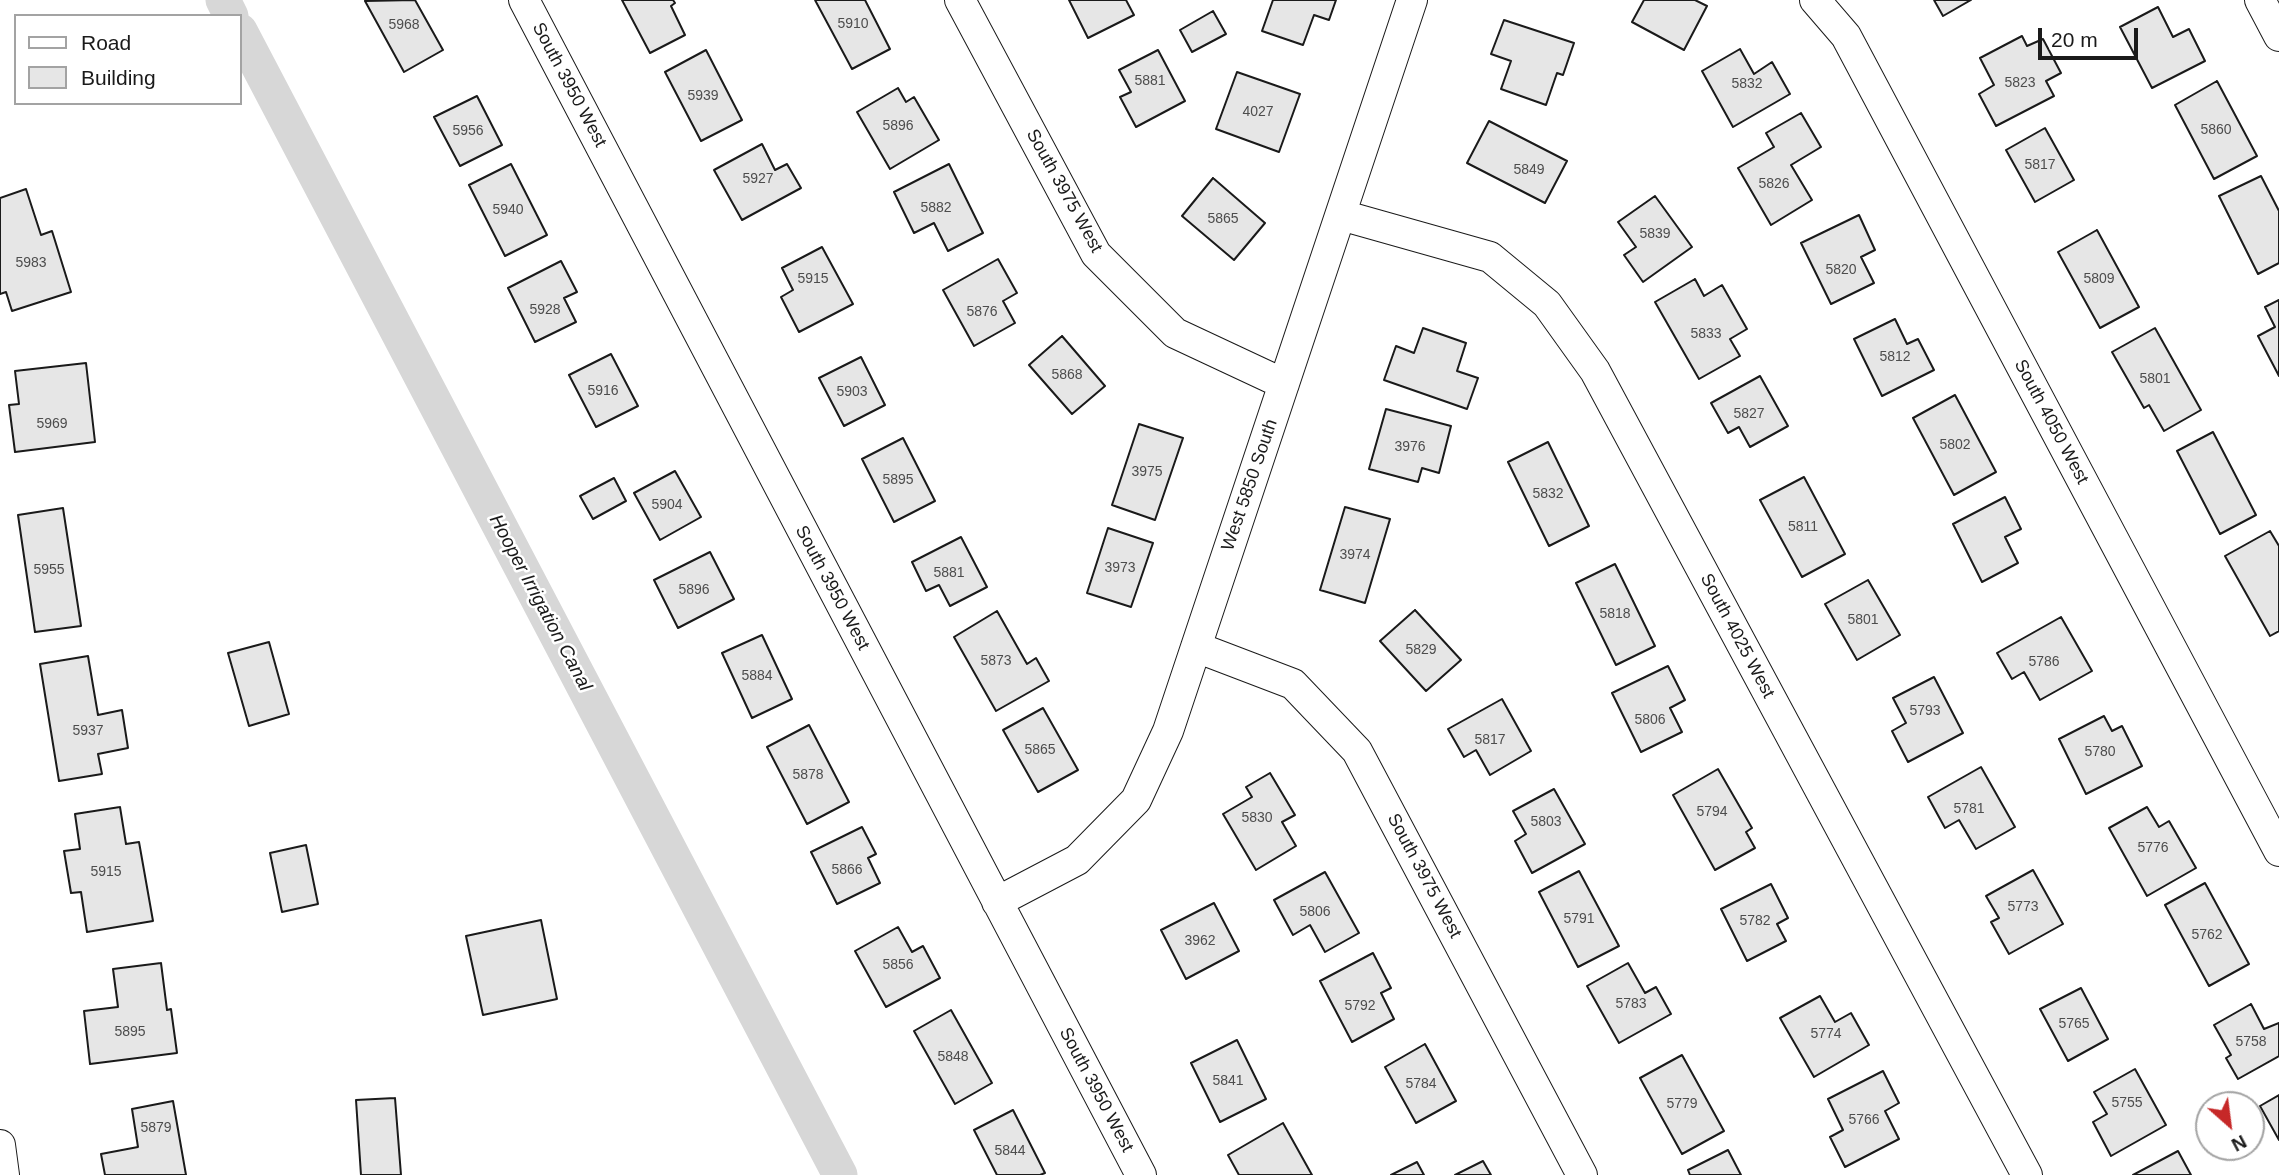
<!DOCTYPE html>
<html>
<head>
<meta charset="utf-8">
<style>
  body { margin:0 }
  #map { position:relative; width:2279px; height:1175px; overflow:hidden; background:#fff; font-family:Helvetica,sans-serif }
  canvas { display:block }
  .legend { position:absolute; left:14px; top:14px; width:228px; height:91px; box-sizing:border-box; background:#fff; border:2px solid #a3a3a3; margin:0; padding:9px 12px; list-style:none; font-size:21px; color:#1a1a1a }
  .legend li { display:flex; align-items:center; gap:14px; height:35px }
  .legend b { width:35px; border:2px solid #a3a3a3 }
  .north { position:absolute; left:2195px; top:1091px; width:70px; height:70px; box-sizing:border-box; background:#fff; border:2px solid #a3a3a3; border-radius:50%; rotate:152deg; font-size:19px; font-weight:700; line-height:28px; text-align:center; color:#1a1a1a }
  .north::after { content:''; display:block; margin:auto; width:24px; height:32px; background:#c62828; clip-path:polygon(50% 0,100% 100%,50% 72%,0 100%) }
  .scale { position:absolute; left:2038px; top:28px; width:100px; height:32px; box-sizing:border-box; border:4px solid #1a1a1a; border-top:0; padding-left:9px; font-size:21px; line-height:24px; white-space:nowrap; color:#1a1a1a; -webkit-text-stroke:5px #fff; paint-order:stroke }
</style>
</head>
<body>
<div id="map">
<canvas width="2279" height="1175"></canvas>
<ul class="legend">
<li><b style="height:9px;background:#fff"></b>Road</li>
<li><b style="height:19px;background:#e6e6e6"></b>Building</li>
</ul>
<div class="north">N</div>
<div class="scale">20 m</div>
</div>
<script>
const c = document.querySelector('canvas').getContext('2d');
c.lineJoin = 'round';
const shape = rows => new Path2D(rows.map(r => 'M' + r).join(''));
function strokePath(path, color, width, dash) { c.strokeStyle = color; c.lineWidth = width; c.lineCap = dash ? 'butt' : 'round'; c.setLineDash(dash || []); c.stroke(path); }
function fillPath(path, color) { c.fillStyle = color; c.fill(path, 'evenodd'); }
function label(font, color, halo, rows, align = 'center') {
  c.font = font + ' Helvetica,sans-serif'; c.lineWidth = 5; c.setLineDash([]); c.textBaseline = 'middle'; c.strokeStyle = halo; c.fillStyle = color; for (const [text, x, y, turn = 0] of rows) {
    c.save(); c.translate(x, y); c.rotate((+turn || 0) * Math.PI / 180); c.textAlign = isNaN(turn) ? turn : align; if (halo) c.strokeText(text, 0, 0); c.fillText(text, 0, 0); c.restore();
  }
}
strokePath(shape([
  [223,0,231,16],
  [240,31,840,1175]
]), '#d7d7d7', 35);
const building = shape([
  [415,0,443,50,404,72,365,1,415,0],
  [622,0,673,0,675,3,671,6,685,35,650,53,622,0],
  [815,0,865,0,890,49,852,69,815,0],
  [1069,0,1126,0,1134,15,1088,38,1069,0],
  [1273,0,1336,0,1329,20,1314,15,1303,45,1262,31,1273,0],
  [1644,0,1695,0,1707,6,1684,50,1632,22,1644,0],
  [1934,0,1971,0,1943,16,1934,0],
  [2158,7,2173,37,2189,29,2205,61,2152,88,2120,27,2158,7],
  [1213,11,1226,34,1192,52,1180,30,1213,11],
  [1504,20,1574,43,1563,75,1557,73,1546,105,1501,89,1511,61,1491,54,1504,20],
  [2022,36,2027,46,2043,39,2061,73,2046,81,2054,96,1996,126,1979,94,1994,85,1980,58,2022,36],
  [1740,49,1754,74,1772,62,1790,94,1733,127,1702,71,1740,49],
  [706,50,742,120,701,141,665,72,706,50],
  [1158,50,1185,101,1136,127,1120,97,1131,92,1119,70,1158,50],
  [1237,72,1300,94,1279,152,1216,129,1237,72],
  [2217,81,2257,156,2214,179,2175,105,2217,81],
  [898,88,906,102,914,97,939,140,890,169,857,112,898,88],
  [477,96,502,145,460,166,434,117,477,96],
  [1801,113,1821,147,1791,165,1812,200,1771,225,1738,168,1774,147,1766,133,1801,113],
  [1489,121,1567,161,1545,203,1467,163,1489,121],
  [2045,128,2074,180,2035,202,2006,150,2045,128],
  [762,144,775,170,787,164,801,188,742,220,714,170,762,144],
  [511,164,547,235,505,256,469,185,511,164],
  [949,164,983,233,948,251,934,223,914,233,894,192,949,164],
  [2261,176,2279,211,2279,263,2258,274,2219,196,2261,176],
  [1213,178,1265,223,1234,260,1182,216,1213,178],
  [26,189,41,235,52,231,71,292,12,311,6,292,0,294,0,198,26,189],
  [1655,196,1692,247,1643,282,1624,255,1636,247,1618,222,1655,196],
  [1859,215,1875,250,1861,257,1874,283,1831,304,1801,243,1859,215],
  [2097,230,2139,307,2100,328,2058,252,2097,230],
  [822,247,853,304,799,332,781,297,793,290,782,268,822,247],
  [998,259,1017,293,1003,301,1015,323,974,346,943,290,998,259],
  [561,261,577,292,564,298,576,322,535,342,508,288,561,261],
  [1695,279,1704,296,1722,285,1747,329,1730,339,1740,356,1699,379,1655,302,1695,279],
  [2279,300,2279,376,2258,336,2275,327,2265,307,2279,300],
  [1895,319,1907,344,1918,339,1934,370,1882,396,1854,339,1895,319],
  [1423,328,1466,343,1457,371,1478,378,1467,409,1384,380,1396,346,1414,353,1423,328],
  [2155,328,2201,410,2164,431,2149,405,2144,408,2112,352,2155,328],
  [1062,336,1105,386,1072,414,1029,365,1062,336],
  [611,354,638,406,596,427,569,375,611,354],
  [861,357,885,405,844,426,819,378,861,357],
  [86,363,95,442,15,452,9,405,19,404,15,371,86,363],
  [1760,376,1788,426,1750,447,1739,427,1728,433,1711,403,1760,376],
  [1955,395,1996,472,1954,495,1913,418,1955,395],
  [1386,409,1451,426,1439,473,1422,468,1418,482,1369,469,1386,409],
  [1139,424,1183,438,1155,520,1112,505,1139,424],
  [2213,432,2256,515,2220,534,2177,451,2213,432],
  [903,438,935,501,894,522,862,459,903,438],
  [1548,442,1589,526,1549,546,1508,462,1548,442],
  [675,471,701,517,660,540,634,493,675,471],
  [1804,477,1845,554,1802,577,1760,500,1804,477],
  [614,478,626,501,593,519,580,496,614,478],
  [2005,497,2021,529,2005,537,2018,563,1982,582,1953,524,2005,497],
  [1345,507,1390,519,1365,603,1320,590,1345,507],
  [63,508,81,626,35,632,18,515,63,508],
  [1108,528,1153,543,1131,607,1087,593,1108,528],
  [2270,531,2279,546,2279,631,2270,636,2225,556,2270,531],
  [961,537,987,587,950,606,939,585,926,591,912,562,961,537],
  [710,552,734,599,678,628,654,580,710,552],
  [1615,564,1655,646,1616,665,1576,583,1615,564],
  [1868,580,1900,635,1857,660,1825,604,1868,580],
  [1415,610,1461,660,1426,691,1380,641,1415,610],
  [997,611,1027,664,1036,658,1049,681,996,711,954,637,997,611],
  [2061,617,2092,671,2040,700,2024,672,2012,679,1997,653,2061,617],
  [762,635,792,699,752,718,722,653,762,635],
  [269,642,289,714,249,726,228,653,269,642],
  [88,656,98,715,122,710,128,748,98,754,102,774,59,781,40,664,88,656],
  [1668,666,1685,700,1670,708,1682,732,1641,752,1612,693,1668,666],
  [1934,677,1963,733,1908,762,1892,731,1906,723,1893,698,1934,677],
  [1502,699,1531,751,1490,775,1476,750,1464,757,1448,729,1502,699],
  [1043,708,1078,770,1038,792,1003,730,1043,708],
  [2104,716,2112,731,2122,726,2142,766,2086,794,2059,739,2104,716],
  [809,725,849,802,807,824,767,747,809,725],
  [1981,767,2015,827,1976,849,1959,820,1945,828,1928,797,1981,767],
  [1718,769,1752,828,1746,832,1755,848,1715,870,1673,795,1718,769],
  [1270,773,1295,815,1282,822,1296,846,1256,870,1223,814,1252,797,1246,787,1270,773],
  [1554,789,1585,844,1532,873,1515,841,1526,834,1513,811,1554,789],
  [120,807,126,844,139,842,153,921,87,932,81,892,71,893,64,851,80,849,75,814,120,807],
  [2147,807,2159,827,2169,821,2196,868,2147,896,2109,828,2147,807],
  [862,827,876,854,868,858,880,883,837,904,811,852,862,827],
  [306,845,318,904,282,912,270,853,306,845],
  [2033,870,2063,924,2009,954,1991,922,1999,918,1986,896,2033,870],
  [1579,871,1619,946,1578,967,1539,892,1579,871],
  [1325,872,1359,933,1325,952,1310,925,1293,935,1274,900,1325,872],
  [2205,883,2249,964,2209,986,2165,905,2205,883],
  [1771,884,1788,918,1777,924,1786,941,1747,961,1721,909,1771,884],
  [1214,903,1239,951,1186,979,1161,930,1214,903],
  [541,920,557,999,483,1015,466,936,541,920],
  [898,927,912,952,923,946,940,978,886,1007,855,951,898,927],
  [1373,953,1391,988,1381,993,1394,1019,1352,1042,1320,981,1373,953],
  [161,963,167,1010,171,1009,177,1053,90,1064,84,1011,118,1007,113,969,161,963],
  [1628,963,1645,993,1656,987,1671,1014,1619,1043,1587,986,1628,963],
  [2081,988,2108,1039,2068,1061,2040,1009,2081,988],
  [1820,996,1835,1022,1851,1013,1869,1045,1814,1077,1780,1018,1820,996],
  [2251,1004,2264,1029,2279,1023,2279,1056,2238,1079,2226,1058,2231,1055,2214,1025,2251,1004],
  [951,1010,992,1083,955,1104,914,1031,951,1010],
  [1237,1040,1266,1099,1220,1122,1191,1063,1237,1040],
  [1425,1044,1456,1101,1416,1123,1385,1067,1425,1044],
  [1682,1055,1724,1131,1682,1154,1640,1078,1682,1055],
  [2135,1069,2166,1125,2111,1156,2093,1122,2107,1114,2094,1092,2135,1069],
  [1883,1071,1899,1103,1885,1111,1899,1139,1845,1167,1830,1137,1843,1130,1828,1099,1883,1071],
  [2279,1095,2279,1140,2260,1106,2279,1095],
  [395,1098,401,1175,361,1175,356,1100,395,1098],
  [173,1101,186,1175,105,1175,101,1154,138,1147,132,1109,173,1101],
  [1013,1110,1045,1173,1040,1175,997,1175,974,1130,1013,1110],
  [1283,1123,1312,1175,1239,1175,1228,1155,1283,1123],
  [1728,1150,1741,1175,1690,1175,1688,1170,1728,1150],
  [2178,1151,2191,1175,2133,1175,2178,1151],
  [1483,1161,1491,1175,1455,1175,1483,1161],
  [1417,1162,1424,1175,1391,1175,1417,1162]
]);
fillPath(building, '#e6e6e6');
strokePath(building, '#1a1a1a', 2);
const street = shape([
  [524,0,1141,1175],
  [960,0,1096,254,1175,333,1284,384],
  [1815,0,1846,36,2279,851],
  [2260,0,2279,36],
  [1341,215,1490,257,1547,304,1595,371,2027,1175],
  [1196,647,1293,684,1357,751,1582,1175],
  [997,902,1077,860,1136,800,1168,731,1412,0],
  [0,1145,4,1175]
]);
strokePath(street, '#1a1a1a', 32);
strokePath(street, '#fff', 30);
label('14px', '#4d4d4d', null, [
  ["5910",853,24],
  ["5968",404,25],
  ["5881",1150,81],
  ["5823",2020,83],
  ["5832",1747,84],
  ["5939",703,96],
  ["4027",1258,112],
  ["5896",898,126],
  ["5860",2216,130],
  ["5956",468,131],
  ["5817",2040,165],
  ["5849",1529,170],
  ["5927",758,179],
  ["5826",1774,184],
  ["5882",936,208],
  ["5940",508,210],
  ["5865",1223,219],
  ["5839",1655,234],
  ["5983",31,263],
  ["5820",1841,270],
  ["5915",813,279],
  ["5809",2099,279],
  ["5928",545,310],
  ["5876",982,312],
  ["5833",1706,334],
  ["5812",1895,357],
  ["5868",1067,375],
  ["5801",2155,379],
  ["5916",603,391],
  ["5903",852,392],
  ["5827",1749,414],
  ["5969",52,424],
  ["5802",1955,445],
  ["3976",1410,447],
  ["3975",1147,472],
  ["5895",898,480],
  ["5832",1548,494],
  ["5904",667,505],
  ["5811",1803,527],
  ["3974",1355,555],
  ["3973",1120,568],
  ["5955",49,570],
  ["5881",949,573],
  ["5896",694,590],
  ["5818",1615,614],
  ["5801",1863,620],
  ["5829",1421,650],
  ["5873",996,661],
  ["5786",2044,662],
  ["5884",757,676],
  ["5793",1925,711],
  ["5806",1650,720],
  ["5937",88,731],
  ["5817",1490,740],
  ["5865",1040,750],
  ["5780",2100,752],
  ["5878",808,775],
  ["5781",1969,809],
  ["5794",1712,812],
  ["5830",1257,818],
  ["5803",1546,822],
  ["5776",2153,848],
  ["5866",847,870],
  ["5915",106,872],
  ["5773",2023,907],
  ["5806",1315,912],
  ["5791",1579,919],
  ["5782",1755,921],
  ["5762",2207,935],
  ["3962",1200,941],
  ["5856",898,965],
  ["5783",1631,1004],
  ["5792",1360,1006],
  ["5765",2074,1024],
  ["5895",130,1032],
  ["5774",1826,1034],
  ["5758",2251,1042],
  ["5848",953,1057],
  ["5841",1228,1081],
  ["5784",1421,1084],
  ["5755",2127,1103],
  ["5779",1682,1104],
  ["5766",1864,1120],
  ["5879",156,1128],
  ["5844",1010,1151]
]);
label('18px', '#1a1a1a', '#fff', [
  ["South 3950 West",569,85,62],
  ["South 3975 West",1064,191,61],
  ["South 4050 West",2051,422,62],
  ["West 5850 South",1250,485,-71],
  ["South 3950 West",832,588,62],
  ["South 4025 West",1737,636,62],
  ["South 3975 West",1424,876,62],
  ["South 3950 West",1096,1090,62]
]);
label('italic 19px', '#1a1a1a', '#fff', [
  ["Hooper Irrigation Canal",540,603,62]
]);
</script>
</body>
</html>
